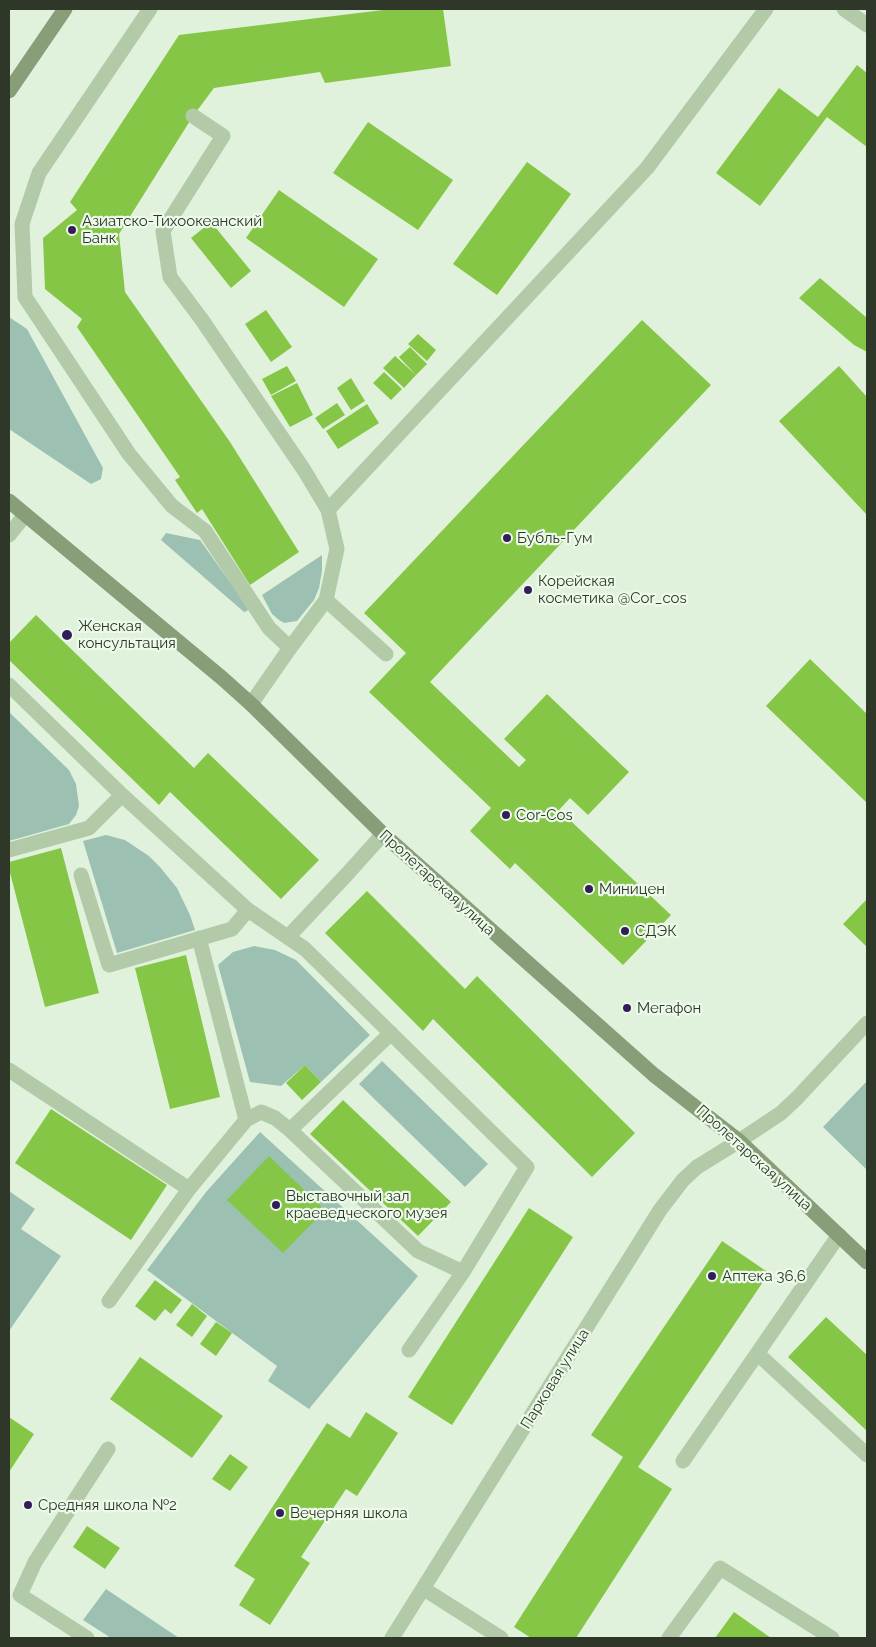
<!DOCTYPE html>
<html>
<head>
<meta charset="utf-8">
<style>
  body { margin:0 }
  #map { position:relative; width:876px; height:1647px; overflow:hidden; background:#e1f2dc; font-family:Raleway,sans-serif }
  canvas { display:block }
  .frame { position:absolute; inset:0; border:10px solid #2f3728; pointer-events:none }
</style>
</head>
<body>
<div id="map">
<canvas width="876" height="1647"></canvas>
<div class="frame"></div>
</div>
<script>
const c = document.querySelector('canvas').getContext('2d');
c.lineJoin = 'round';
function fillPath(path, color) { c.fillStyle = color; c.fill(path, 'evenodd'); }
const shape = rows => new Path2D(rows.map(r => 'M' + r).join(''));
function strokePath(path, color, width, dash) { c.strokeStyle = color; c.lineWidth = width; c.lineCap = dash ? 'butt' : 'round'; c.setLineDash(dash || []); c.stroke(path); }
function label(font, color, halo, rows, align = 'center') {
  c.font = font + ' Raleway,sans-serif'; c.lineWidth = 4.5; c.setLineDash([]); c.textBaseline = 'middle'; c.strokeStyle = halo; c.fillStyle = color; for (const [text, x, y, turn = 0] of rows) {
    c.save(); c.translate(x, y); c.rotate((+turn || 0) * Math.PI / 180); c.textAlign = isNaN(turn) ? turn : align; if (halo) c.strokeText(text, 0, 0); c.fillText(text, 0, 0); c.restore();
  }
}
fillPath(shape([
  [9,317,27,329,103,468,101,479,91,484,9,429],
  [166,533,200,540,249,609,247,611,244,612,161,540],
  [322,555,322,571,319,588,314,600,297,621,284,623,279,620,272,614,262,595],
  [9,712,69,770,76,784,79,806,76,815,69,824,9,841],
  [106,835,125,840,149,856,160,867,177,888,190,915,195,930,117,953,83,841],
  [254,946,275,950,296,960,370,1035,321,1082,305,1065,281,1086,250,1082,218,965,233,952],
  [382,1061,488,1164,465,1187,359,1084],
  [867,1081,867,1170,823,1127],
  [260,1132,418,1276,309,1409,268,1381,277,1366,147,1270,206,1192],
  [9,1191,35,1209,21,1229,61,1256,9,1331],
  [106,1589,179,1638,111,1638,83,1620]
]), '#9cc1b3');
fillPath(shape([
  [391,9,443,9,451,66,325,83,320,72,214,88,193,116,119,234,125,292,230,442,299,552,250,585,202,509,197,513,175,480,180,477,77,327,82,319,45,289,43,238,77,210,70,202,179,35],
  [857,65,867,73,867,147,827,117,760,206,716,173,779,88,818,117],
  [368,122,453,180,418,230,333,173],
  [527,162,571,194,497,295,453,264],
  [279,190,378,259,344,307,246,238],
  [211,222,251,271,231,288,191,238],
  [820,278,867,318,867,352,854,345,799,298],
  [266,310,292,347,271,362,245,324],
  [642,320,711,385,430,682,519,767,526,760,504,739,547,694,629,772,588,815,570,798,559,810,671,915,623,965,515,863,510,869,470,831,491,808,369,692,406,653,364,613],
  [418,334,436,350,427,361,408,344],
  [410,347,427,364,416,375,399,357],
  [395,356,416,375,404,388,383,368],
  [287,366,296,381,271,395,262,379],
  [839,366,867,397,867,515,779,421],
  [384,372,402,389,391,400,373,383],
  [351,378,365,401,351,410,337,388],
  [297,383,313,415,290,427,271,396],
  [337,403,345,415,323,429,315,418],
  [367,404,379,423,338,449,326,431],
  [36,615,194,768,208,753,319,860,281,899,170,792,159,805,9,660,9,643],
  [810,659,867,714,867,803,766,706],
  [61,848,99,993,45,1007,9,869,9,862],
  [367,891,465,989,477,976,635,1133,592,1177,433,1019,423,1031,325,933],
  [867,899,867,947,843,924],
  [186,955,220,1097,170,1109,135,968],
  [305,1065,321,1082,302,1100,286,1083],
  [343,1100,451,1202,418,1236,310,1134],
  [51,1109,167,1185,131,1240,15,1163],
  [269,1156,325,1210,283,1253,227,1200],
  [529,1208,573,1237,452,1425,408,1397],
  [722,1241,769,1273,638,1467,672,1489,576,1638,531,1638,514,1627,623,1457,591,1435],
  [155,1280,182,1300,171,1314,165,1309,155,1321,135,1306],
  [192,1304,207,1316,192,1337,176,1325],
  [826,1317,867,1355,867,1431,788,1357],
  [216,1322,232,1333,216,1356,200,1344],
  [140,1357,223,1416,192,1458,110,1399],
  [366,1412,398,1433,357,1496,346,1489,301,1557,310,1563,270,1625,239,1605,255,1579,234,1566,327,1423,350,1438],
  [9,1417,34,1434,9,1472],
  [230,1454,248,1467,230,1491,212,1479],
  [87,1526,120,1548,105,1569,73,1547],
  [734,1612,771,1638,715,1638]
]), '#85c647');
strokePath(shape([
  [150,9,39,173,22,224,25,297,129,454,172,506,205,531,269,628,290,648],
  [844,9,867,25],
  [193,116,223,136,163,231,170,277,202,320,304,470,328,510],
  [9,535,25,515],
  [326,600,386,654],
  [9,685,122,795,248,910,305,949,527,1167,463,1272,409,1350],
  [251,704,290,648,326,600,337,549,328,510,647,168,766,9],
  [9,850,89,828,122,795],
  [81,875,109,965,232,929,248,910],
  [288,937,349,872,383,834],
  [199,938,246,1120],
  [9,1070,189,1189,246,1120,261,1112,275,1118,290,1130,391,1033],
  [290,1130,418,1251,463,1272],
  [739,1141,781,1113,797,1098,867,1023],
  [109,1301,189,1189],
  [758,1354,867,1455],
  [683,1461,839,1235],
  [424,1589,501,1638],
  [87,1638,20,1595,35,1562,108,1449],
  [669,1638,720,1568,832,1638]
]), '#b2caa8', 15);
strokePath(shape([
  [392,1638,660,1210,683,1180,697,1167,739,1141]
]), '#b2caa8', 15);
strokePath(shape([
  [9,91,65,9],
  [9,501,222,678,251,704,383,834,654,1075,739,1141,867,1262]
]), '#879e79', 15);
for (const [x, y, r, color] of [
  [72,230,5,"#321e59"],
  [507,538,5,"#321e59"],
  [528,590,5,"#321e59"],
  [67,635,6,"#321e59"],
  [506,815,5,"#321e59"],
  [589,889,5,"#321e59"],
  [625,931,5,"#321e59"],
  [627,1008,5,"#321e59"],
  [276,1205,5,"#321e59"],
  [712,1276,5,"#321e59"],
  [28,1505,5,"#321e59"],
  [280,1513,5,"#321e59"]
]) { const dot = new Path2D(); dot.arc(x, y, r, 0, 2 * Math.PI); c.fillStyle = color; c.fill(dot); strokePath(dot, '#ecfae9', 2); }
label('15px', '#2f3728', '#ecfae9', [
  ["Азиатско-Тихоокеанский",82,221],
  ["Банк",82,238],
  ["Бубль-Гум",517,538],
  ["Корейская",538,581],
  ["косметика @Cor_cos",538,598],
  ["Женская",78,626],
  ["консультация",78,643],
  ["Cor-Cos",516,815],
  ["Миницен",599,889],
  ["СДЭК",635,931],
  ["Мегафон",637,1008],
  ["Выставочный зал",286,1196],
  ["краеведческого музея",286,1213],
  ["Аптека 36,6",722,1276],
  ["Средняя школа №2",38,1505],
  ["Вечерняя школа",290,1513]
], 'left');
label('15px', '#2f3728', '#ecfae9', [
  ["Пролетарская улица",437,883,42],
  ["Пролетарская улица",754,1158,42],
  ["Парковая улица",555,1379,-58]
]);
</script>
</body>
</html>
